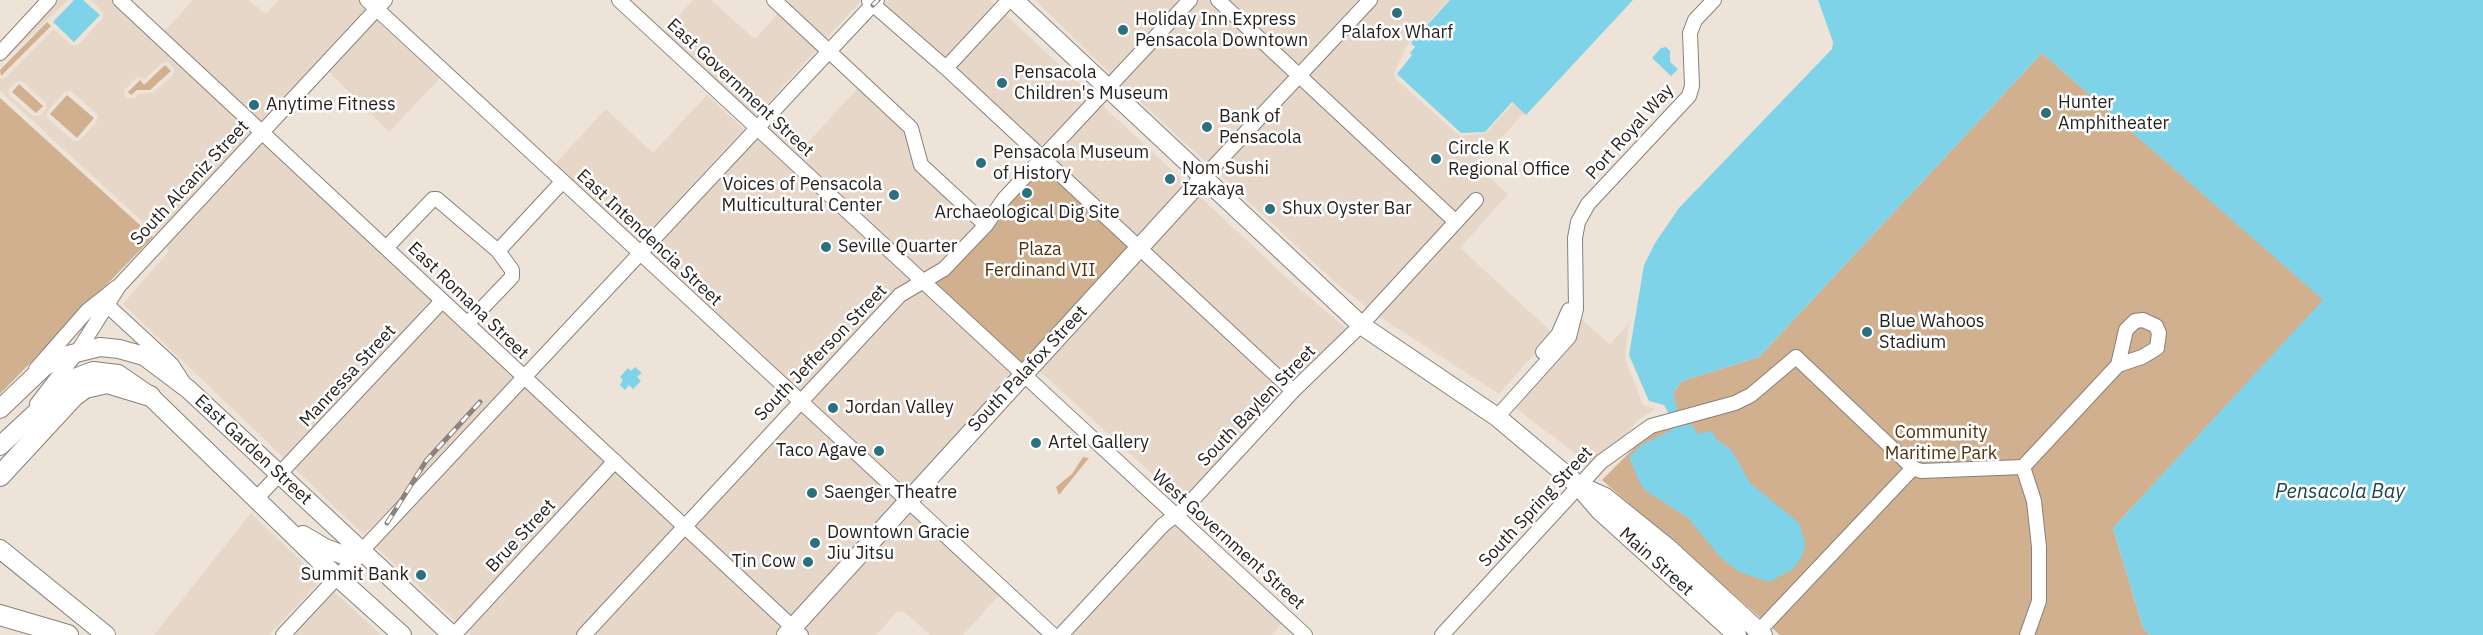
<!DOCTYPE html>
<html>
<head>
<meta charset="utf-8">
<style>
  body { margin:0 }
  canvas { display:block; background:#eee3d9 }
</style>
</head>
<body>
<canvas width="2483" height="635"></canvas>
<script>
const c = document.querySelector('canvas').getContext('2d');
c.lineJoin = 'round';
function fillPath(path, color) { c.fillStyle = color; c.fill(path, 'evenodd'); }
const shape = rows => new Path2D(rows.map(r => 'M' + r).join(''));
function strokePath(path, color, width, dash) { c.strokeStyle = color; c.lineWidth = width; c.lineCap = dash ? 'butt' : 'round'; c.setLineDash(dash || []); c.stroke(path); }
function label(font, color, halo, rows, align = 'center') {
  c.font = font + ' "IBM Plex Sans",sans-serif'; c.lineWidth = 5; c.setLineDash([]); c.textBaseline = 'middle'; c.strokeStyle = halo; c.fillStyle = color; for (const [text, x, y, turn = 0] of rows) {
    c.save(); c.translate(x, y); c.rotate((+turn || 0) * Math.PI / 180); c.textAlign = isNaN(turn) ? turn : align; if (halo) c.strokeText(text, 0, 0); c.fillText(text, 0, 0); c.restore();
  }
}
fillPath(shape([
  [56,0,68,0,0,64,0,61],
  [90,0,111,0,254,133,156,238,156,234,0,91,0,79,4,79,54,29,71,45,78,45,103,18,103,12],
  [168,62,174,68,173,75,153,93,138,94,134,98,127,98,124,95,125,89,137,77,145,79,162,63],
  [22,81,46,103,46,109,39,116,33,116,9,95,9,89,16,82],
  [71,91,98,115,97,121,80,140,74,141,47,118,47,112,64,92],
  [193,0,249,0,266,14,278,0,358,0,369,10,262,125,163,33],
  [693,0,711,0,755,39,779,12,818,48,754,118,663,33],
  [790,0,860,0,861,1,825,40,786,4],
  [888,0,990,0,1094,97,1043,151,883,5],
  [1035,0,1183,0,1113,76],
  [1197,0,1209,0,1292,77,1209,165,1120,83],
  [1226,0,1363,0,1299,68],
  [1376,0,1449,0,1408,44,1394,73,1395,78,1460,136,1486,133,1513,104,1524,113,1476,165,1508,194,1460,248,1553,333,1499,394,1377,315,1484,199,1476,193,1456,214,1306,75],
  [376,17,441,77,389,132,327,70],
  [1299,83,1449,223,1369,309,1337,284,1216,171],
  [859,87,906,132,914,162,978,225,941,265,924,274,766,129,771,123,801,150],
  [707,95,744,129,638,244,553,166,606,109,653,153],
  [1101,104,1189,186,1139,241,1050,157],
  [758,137,914,281,800,393,649,254],
  [261,140,435,301,287,461,123,304,169,251,163,245],
  [1196,193,1288,279,1348,330,1294,384,1146,248],
  [1139,256,1286,391,1184,503,1035,367],
  [921,287,1015,374,908,494,807,400,903,299],
  [442,308,514,378,364,535,294,468],
  [1580,318,1610,344,1629,323,1625,358,1643,405,1655,409,1638,420,1619,442,1590,465,1513,406],
  [524,387,607,462,458,623,374,545],
  [799,408,900,502,793,620,691,525],
  [614,469,677,527,577,635,471,635,465,630],
  [907,509,1000,594,963,635,930,635,903,611,897,612,876,635,809,635,800,627],
  [251,513,321,580,269,635,154,635],
  [1174,523,1283,622,1272,635,1068,635],
  [684,533,785,628,779,635,590,635],
  [332,590,381,635,289,635]
]), '#e7d7c8');
fillPath(shape([
  [47,22,51,26,1,76,0,70],
  [2042,53,2324,300,2113,528,2143,628,2150,635,1780,635,1602,480,1675,407,1673,393,1682,381,1759,357],
  [165,65,171,71,150,90,137,90,131,95,128,92,140,80,144,85],
  [19,84,43,106,36,113,12,92],
  [67,95,94,118,77,138,50,114],
  [0,98,153,237,0,394],
  [1043,158,1139,248,1022,374,922,281,944,269],
  [1083,457,1089,458,1059,495,1056,487,1072,474]
]), '#d1b090');
fillPath(shape([
  [74,0,83,0,100,15,74,42,53,22],
  [1450,0,1633,0,1526,115,1512,102,1485,132,1461,133,1397,74,1412,55,1410,53,1415,47,1411,43],
  [1818,0,2483,0,2483,635,2150,635,2143,628,2113,528,2323,300,2042,53,1759,357,1682,381,1673,393,1682,426,1691,424,1698,434,1712,431,1715,438,1732,451,1750,483,1799,523,1805,543,1803,555,1793,569,1769,582,1739,572,1721,558,1688,518,1646,491,1641,485,1629,457,1643,444,1672,430,1669,414,1664,405,1649,401,1629,355,1644,265,1655,243,1679,208,1832,49,1833,42],
  [1666,47,1670,51,1670,62,1678,69,1671,76,1652,58,1661,48],
  [635,367,642,373,637,377,641,381,633,389,629,385,625,390,620,385,623,380,620,377,628,368,631,371]
]), '#7ed3e8');
const minor = shape([
  [120,0,801,635],
  [367,0,1053,635],
  [619,0,1305,635],
  [774,0,911,128,921,165,986,225],
  [1218,0,1456,222],
  [869,1,946,68,1293,391],
  [0,53,49,0],
  [946,68,1009,0],
  [1203,178,1370,0],
  [386,248,433,199,437,199,498,251,512,270,512,277,467,324],
  [498,251,562,182],
  [108,306,172,365,183,382],
  [1543,352,1558,335,1569,310],
  [36,369,87,311,117,287],
  [37,404,78,351,119,286,385,0],
  [1497,417,1569,337,1576,309,1575,238,1578,222,1588,204,1689,96,1692,86,1690,33,1695,20,1714,0],
  [2023,467,2118,365,2142,357,2157,348,2159,333,2156,326,2143,320,2135,321,2126,330,2118,365],
  [2023,467,2034,501,2039,547,2039,601,2027,635],
  [255,500,442,301],
  [283,635,877,0],
  [454,635,615,461],
  [584,635,900,295,944,269,986,225,1004,199,1190,0],
  [1061,635,1163,525,1185,508,1293,391,1361,325,1476,200],
  [1442,635,1601,462,1651,426,1735,403,1751,395,1796,357,1913,468,1921,471,2023,467],
  [1755,635,1913,468]
]);
const major = shape([
  [1014,0,1361,325,1497,417,1578,485,1605,497,1667,547,1763,635],
  [0,409,44,367,60,357,100,347,119,349,144,356,188,389,452,635],
  [0,446,72,379,93,371,118,374,150,396,323,564,402,635],
  [1581,489,1599,510,1737,635],
  [303,535,325,548,354,559],
  [0,549,106,635],
  [786,635,1203,178]
]);
const highway = shape([
  [0,476,74,396,85,388,107,383,150,396],
  [0,615,68,635]
]);
strokePath(minor, '#898077', 16);
strokePath(major, '#898077', 20);
strokePath(highway, '#898077', 22);
strokePath(minor, '#fff', 14);
strokePath(major, '#fff', 18);
strokePath(highway, '#fff', 20);
const rail = shape([
  [873,5,878,0],
  [387,523,426,461,480,402]
]);
strokePath(rail, '#8b837d', 5);
strokePath(rail, '#fff', 3, [9]);
for (const [x, y, r, color] of [
  [1397,13,6,"#2b707f"],
  [1123,30,6,"#2b707f"],
  [1002,83,6,"#2b707f"],
  [254,105,6,"#2b707f"],
  [2046,113,6,"#2b707f"],
  [1207,127,6,"#2b707f"],
  [1436,159,6,"#2b707f"],
  [981,163,6,"#2b707f"],
  [1170,179,6,"#2b707f"],
  [1027,193,6,"#2b707f"],
  [894,195,6,"#2b707f"],
  [1270,209,6,"#2b707f"],
  [826,247,6,"#2b707f"],
  [1867,332,6,"#2b707f"],
  [833,408,6,"#2b707f"],
  [1036,443,6,"#2b707f"],
  [879,451,6,"#2b707f"],
  [812,493,6,"#2b707f"],
  [815,543,6,"#2b707f"],
  [808,562,6,"#2b707f"],
  [421,575,6,"#2b707f"]
]) { const dot = new Path2D(); dot.arc(x, y, r, 0, 2 * Math.PI); c.fillStyle = color; c.fill(dot); strokePath(dot, '#fff', 2); }
label('18px', '#231f1c', '#fff', [
  ["Holiday Inn Express",1135,20],
  ["Pensacola Downtown",1135,41],
  ["Palafox Wharf",1397,33,"center"],
  ["Pensacola",1014,73],
  ["Children's Museum",1014,94],
  ["Hunter",2058,103],
  ["Amphitheater",2058,124],
  ["Anytime Fitness",266,105],
  ["Bank of",1219,117],
  ["Pensacola",1219,138],
  ["Circle K",1448,149],
  ["Regional Office",1448,170],
  ["Pensacola Museum",993,153],
  ["of History",993,174],
  ["Nom Sushi",1182,169],
  ["Izakaya",1182,190],
  ["Voices of Pensacola",882,185,"right"],
  ["Multicultural Center",882,206,"right"],
  ["Shux Oyster Bar",1282,209],
  ["Archaeological Dig Site",1027,213,"center"],
  ["Seville Quarter",838,247],
  ["Blue Wahoos",1879,322],
  ["Stadium",1879,343],
  ["Jordan Valley",845,408],
  ["Artel Gallery",1048,443],
  ["Taco Agave",867,451,"right"],
  ["Saenger Theatre",824,493],
  ["Downtown Gracie",827,533],
  ["Jiu Jitsu",827,554],
  ["Tin Cow",796,562,"right"],
  ["Summit Bank",409,575,"right"]
], 'left');
label('18px', '#231f1c', '#fff', [
  ["East Government Street",740,88,43],
  ["Port Royal Way",1630,132,-48],
  ["South Alcaniz Street",190,183,-47],
  ["East Intendencia Street",649,238,43],
  ["East Romana Street",468,301,44],
  ["South Jefferson Street",821,353,-46],
  ["South Palafox Street",1028,369,-47],
  ["Manressa Street",348,376,-47],
  ["South Baylen Street",1257,406,-46],
  ["East Garden Street",253,450,43],
  ["South Spring Street",1536,507,-47],
  ["Brue Street",521,536,-47],
  ["West Government Street",1228,540,42],
  ["Main Street",1656,562,42]
]);
label('18px', '#53310a', '#fff', [
  ["Plaza",1040,250],
  ["Ferdinand VII",1040,271],
  ["Community",1941,433],
  ["Maritime Park",1941,454]
]);
label('italic 20px', '#1c444d', '#fff', [
  ["Pensacola Bay",2340,492]
]);
</script>
</body>
</html>
